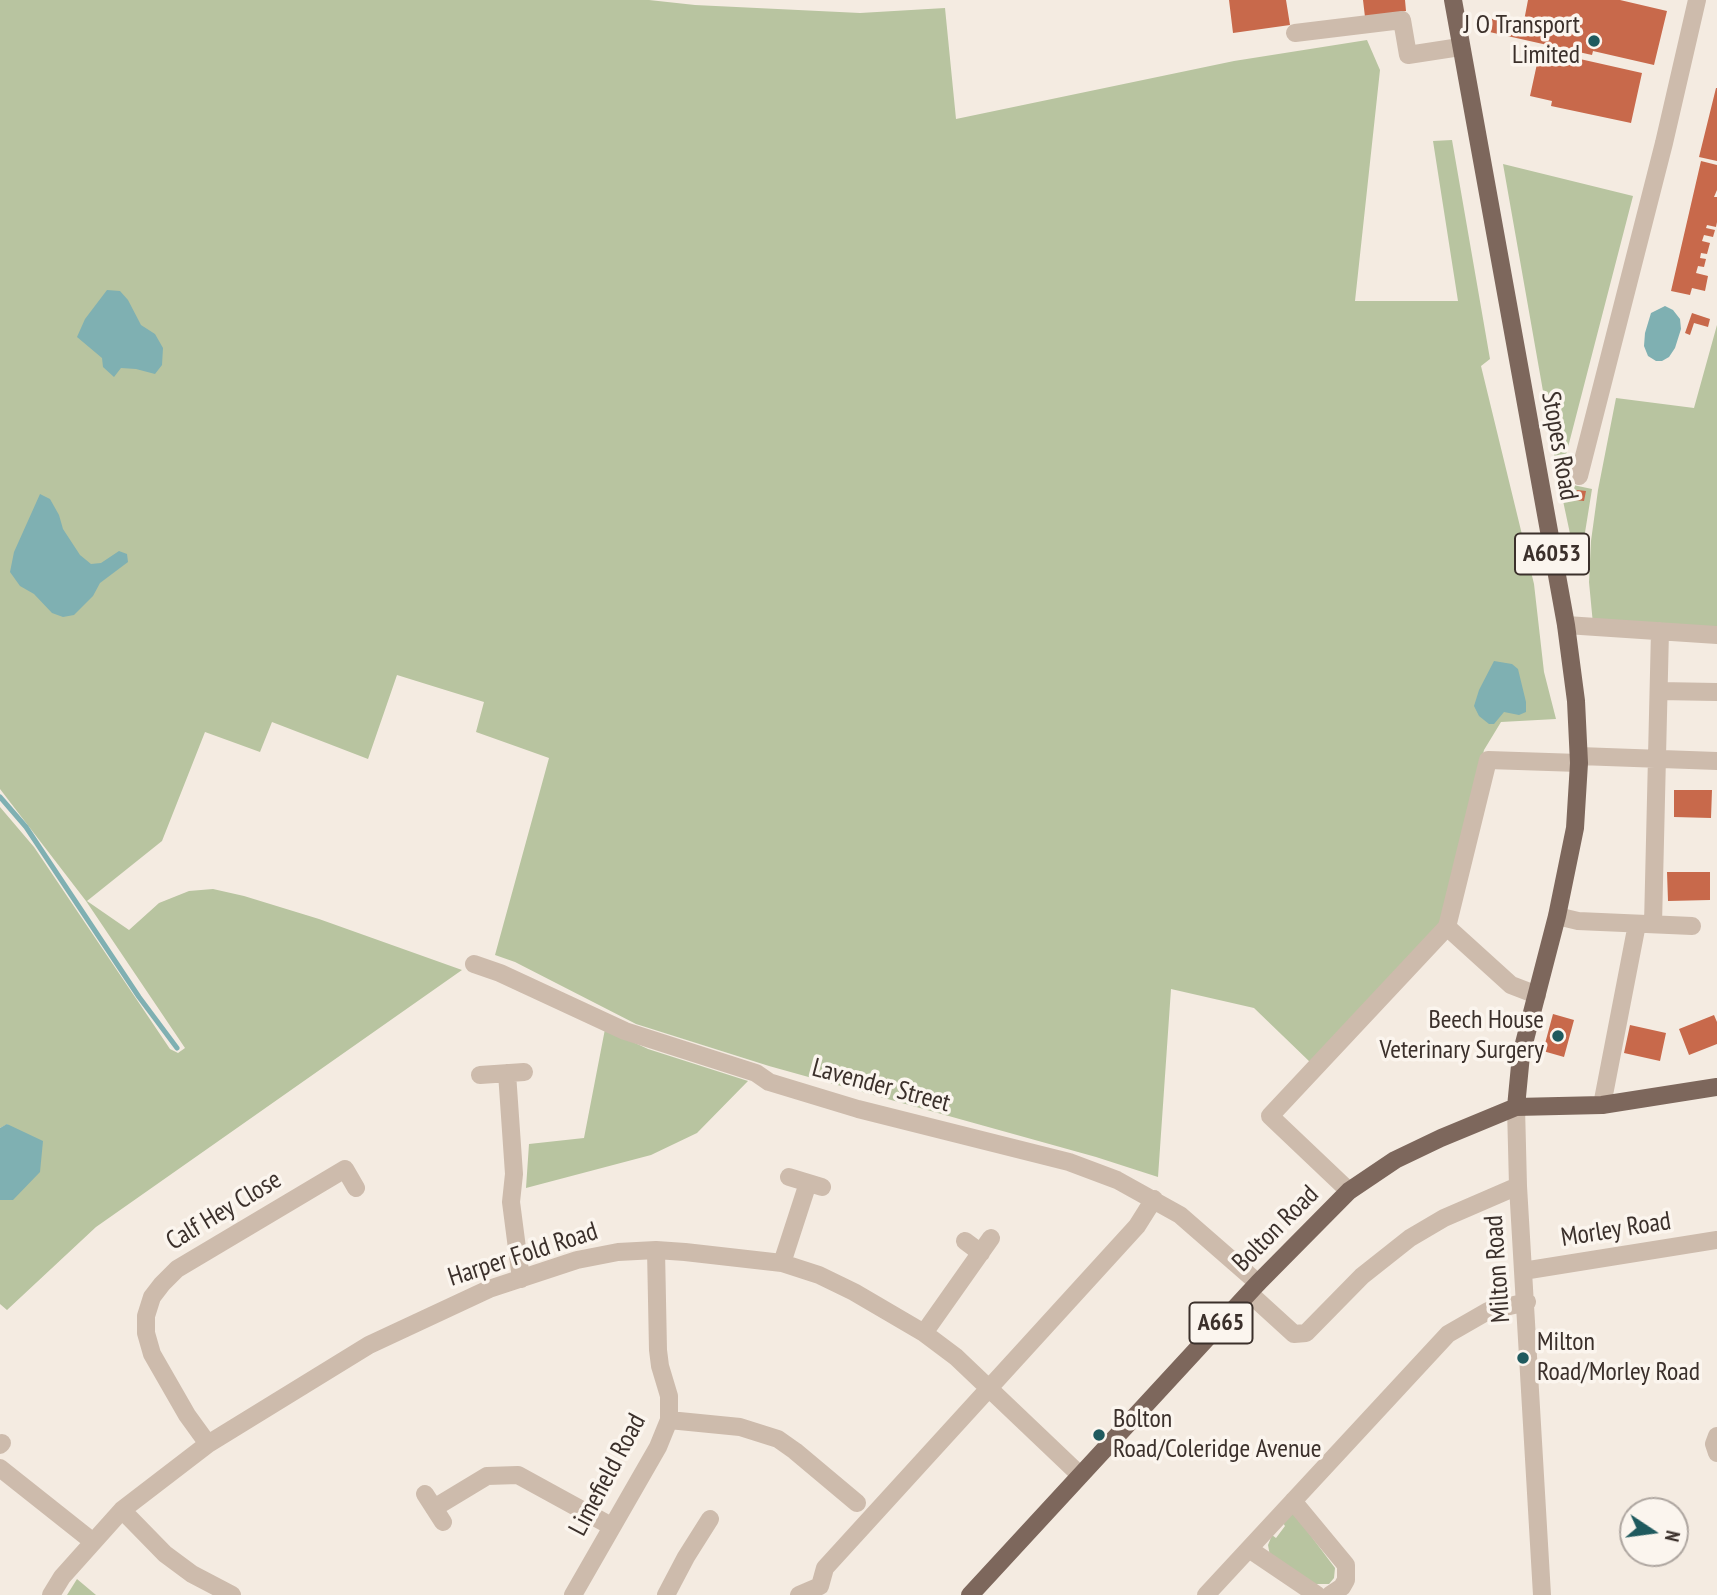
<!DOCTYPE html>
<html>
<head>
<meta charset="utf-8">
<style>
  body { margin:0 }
  #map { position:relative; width:1717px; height:1595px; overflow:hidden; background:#f4ebe1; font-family:"PT Sans Narrow",sans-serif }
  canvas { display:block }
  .north { position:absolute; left:1619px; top:1497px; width:70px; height:70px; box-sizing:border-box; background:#fbf5ee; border:2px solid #aea6a0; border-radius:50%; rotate:103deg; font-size:19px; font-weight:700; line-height:28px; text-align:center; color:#3b302b }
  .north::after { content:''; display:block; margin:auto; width:24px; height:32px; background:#1f5a5e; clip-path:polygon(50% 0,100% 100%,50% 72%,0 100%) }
</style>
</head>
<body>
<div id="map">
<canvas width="1717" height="1595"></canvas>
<div class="north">N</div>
</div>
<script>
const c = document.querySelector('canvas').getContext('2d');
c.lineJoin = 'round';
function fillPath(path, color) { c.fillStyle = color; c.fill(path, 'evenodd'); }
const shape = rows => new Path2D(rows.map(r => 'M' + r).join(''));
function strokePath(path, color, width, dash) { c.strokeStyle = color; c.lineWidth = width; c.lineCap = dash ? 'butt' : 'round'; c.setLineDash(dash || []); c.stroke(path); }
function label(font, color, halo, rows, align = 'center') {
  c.font = font + ' "PT Sans Narrow",sans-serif'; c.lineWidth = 7; c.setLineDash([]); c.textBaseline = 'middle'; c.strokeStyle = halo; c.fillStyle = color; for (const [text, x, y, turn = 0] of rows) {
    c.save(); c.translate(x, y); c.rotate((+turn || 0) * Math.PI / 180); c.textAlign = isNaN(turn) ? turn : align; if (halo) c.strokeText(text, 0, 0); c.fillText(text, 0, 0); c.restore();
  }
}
fillPath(shape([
  [0,0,649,0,695,5,860,13,945,8,956,119,1234,61,1367,40,1380,70,1355,301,1458,301,1433,141,1452,140,1490,359,1481,366,1534,584,1544,672,1556,719,1501,722,1484,750,1441,924,1311,1063,1254,1008,1171,989,1158,1177,1096,1157,769,1066,636,1024,515,962,495,955,549,758,476,732,484,702,397,675,368,759,272,722,260,752,205,732,162,841,87,901,129,930,159,903,189,891,213,889,244,896,319,919,462,970,96,1227,7,1310,0,1304,0,1200,13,1200,8,1124,0,1128,0,807,34,847,170,1049,178,1053,185,1048,86,901,0,789],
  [1503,164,1633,196,1559,482,1592,489,1583,545,1572,543,1559,482],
  [1717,325,1717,629,1593,624,1589,582,1591,541,1598,490,1616,398,1694,408],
  [605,1029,648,1049,748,1081,697,1133,651,1155,526,1188,529,1144,584,1138],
  [1293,1512,1335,1568,1334,1578,1329,1584,1314,1584,1270,1556,1268,1545,1272,1535,1276,1538,1285,1526,1283,1523],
  [77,1579,96,1595,67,1595]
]), '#b8c4a0');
fillPath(shape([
  [107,290,120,291,128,300,141,325,155,334,163,348,162,365,155,374,136,369,121,368,114,377,103,367,102,358,77,337,85,319],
  [1665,306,1673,310,1680,319,1681,329,1675,348,1669,357,1662,361,1656,361,1648,356,1644,346,1645,333,1651,313],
  [40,494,50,499,59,515,63,529,80,555,91,564,101,563,119,551,127,554,128,562,100,583,93,596,74,615,63,617,52,613,34,594,20,586,10,572,14,552],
  [1494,661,1512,664,1518,669,1526,702,1526,712,1519,715,1504,712,1494,724,1489,724,1479,716,1474,706,1479,690],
  [7,1124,43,1141,40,1172,13,1200,0,1200,0,1128]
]), '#7fb0b2');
strokePath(shape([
  [0,797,26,827,139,997,177,1048]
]), '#7fb0b2', 5);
fillPath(shape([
  [1229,0,1286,0,1290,25,1233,33],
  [1363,0,1405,0,1406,11,1365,17],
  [1528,0,1620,0,1667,11,1654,65,1593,51,1592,55,1485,31,1484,17,1523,26],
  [1540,50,1642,73,1631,123,1551,106,1552,101,1530,96],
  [1716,88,1717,88,1717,161,1699,157],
  [1701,161,1717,165,1717,190,1714,197,1717,197,1717,222,1716,227,1707,225,1706,228,1715,230,1713,237,1704,235,1702,241,1710,243,1707,254,1701,253,1700,258,1706,259,1704,267,1698,266,1696,273,1708,276,1705,291,1692,288,1690,295,1671,291],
  [1692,313,1710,319,1708,327,1694,323,1690,335,1685,333],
  [1577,490,1586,491,1584,501,1575,500],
  [1674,790,1712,790,1711,818,1674,817],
  [1667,872,1710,872,1710,900,1668,901],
  [1553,1014,1574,1020,1564,1057,1543,1051],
  [1714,1015,1717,1022,1717,1044,1689,1055,1679,1029],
  [1630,1025,1666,1033,1660,1061,1624,1053]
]), '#c8694b');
strokePath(shape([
  [1295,33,1402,20,1408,55,1460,47],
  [1579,476,1664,143,1697,0],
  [1566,625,1717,635],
  [1659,691,1717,692],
  [1579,756,1717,761],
  [1557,916,1578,921,1692,926],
  [1653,924,1660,631],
  [1447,927,1511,985,1537,995],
  [474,964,500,973,625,1031,756,1073,769,1082,858,1109,1069,1162,1117,1180,1180,1215,1258,1283],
  [507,1073,514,1174,511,1202,521,1279],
  [480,1075,524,1072],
  [1602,1105,1637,924],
  [1516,1107,1518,1186,1542,1595],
  [789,1177,822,1187],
  [1349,1191,1270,1116,1447,927,1488,760,1579,763],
  [965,1241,981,1253],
  [782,1263,808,1183],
  [1523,1271,1717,1240],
  [1249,1293,1294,1334,1306,1333,1362,1276,1410,1238,1444,1218,1518,1186],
  [924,1333,991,1238],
  [669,1420,740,1427,778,1439,795,1451,857,1503],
  [1717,1436,1714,1444,1717,1453],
  [208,1444,187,1415,152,1354,146,1333,146,1316,152,1297,162,1284,177,1269,345,1169,356,1188],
  [0,1445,2,1443],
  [0,1468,92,1541],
  [425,1494,443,1522],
  [1293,1501,1346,1565,1346,1580,1342,1587,1330,1595],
  [434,1508,487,1476,518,1475,611,1526],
  [122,1510,165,1554,192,1574,232,1595],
  [1249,1549,1317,1595],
  [820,1586,825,1568,1137,1226,1154,1199],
  [51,1595,62,1577,122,1510,208,1444,369,1345,489,1289,577,1260,618,1252,656,1250,685,1252,782,1263,819,1275,854,1292,924,1333,956,1357,1080,1475],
  [573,1595,658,1447,669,1420,669,1396,660,1366,658,1350,656,1250],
  [666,1595,686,1557,710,1519],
  [799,1595,820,1586],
  [1206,1595,1448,1334,1488,1311,1527,1302]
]), '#cdbbac', 18);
strokePath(shape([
  [1453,0,1566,625,1576,701,1579,763,1575,828,1557,916,1521,1055,1516,1107],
  [970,1595,1258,1283,1349,1191,1395,1160,1441,1138,1516,1107,1602,1105,1717,1087]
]), '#7d675c', 18);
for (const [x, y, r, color] of [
  [1594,41,7,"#1f5a5e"],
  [1558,1036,7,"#1f5a5e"],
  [1523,1358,7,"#1f5a5e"],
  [1099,1435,7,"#1f5a5e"]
]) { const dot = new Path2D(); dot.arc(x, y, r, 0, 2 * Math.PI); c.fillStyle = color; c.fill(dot); strokePath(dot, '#fbf5ee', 2.5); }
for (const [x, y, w] of [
  [1552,554,74],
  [1221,1323,63]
]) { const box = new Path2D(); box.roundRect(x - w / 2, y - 20.5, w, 41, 5); c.fillStyle = '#fbf5ee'; c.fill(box); strokePath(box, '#3b302b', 2); }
label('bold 24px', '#3b302b', null, [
  ["A6053",1552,554],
  ["A665",1221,1323]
]);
label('26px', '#3b302b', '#fbf5ee', [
  ["J O Transport",1580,26],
  ["Limited",1580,56],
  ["Beech House",1544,1021],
  ["Veterinary Surgery",1544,1051],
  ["Milton",1537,1343,"left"],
  ["Road/Morley Road",1537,1373,"left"],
  ["Bolton",1113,1420,"left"],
  ["Road/Coleridge Avenue",1113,1450,"left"]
], 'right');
label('26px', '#3b302b', '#fbf5ee', [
  ["Stopes Road",1559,446,80],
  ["Lavender Street",881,1086,15],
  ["Calf Hey Close",224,1211,-31],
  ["Bolton Road",1276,1229,-45],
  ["Morley Road",1616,1230,-9],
  ["Harper Fold Road",523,1255,-18],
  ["Milton Road",1498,1269,-94],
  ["Limefield Road",608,1475,-62]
]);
</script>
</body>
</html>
